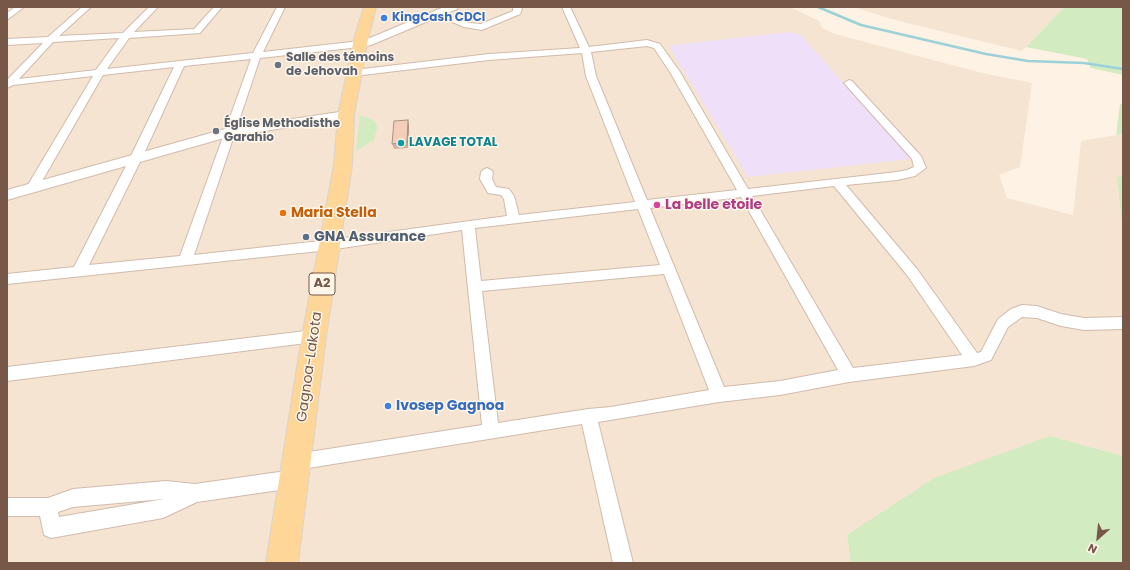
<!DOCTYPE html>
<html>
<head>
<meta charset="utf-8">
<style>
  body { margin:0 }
  #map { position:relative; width:1130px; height:570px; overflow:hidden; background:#fdf2e3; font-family:Poppins,sans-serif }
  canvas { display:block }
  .frame { position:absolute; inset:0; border:8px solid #765748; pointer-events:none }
  .north { position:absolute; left:1078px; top:518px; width:40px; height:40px; -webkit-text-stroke:3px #fff6ea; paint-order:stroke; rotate:207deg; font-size:11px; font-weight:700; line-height:16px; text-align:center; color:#765748 }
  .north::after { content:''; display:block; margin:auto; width:14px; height:18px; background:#765748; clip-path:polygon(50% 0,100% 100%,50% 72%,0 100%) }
</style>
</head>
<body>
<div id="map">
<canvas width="1130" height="570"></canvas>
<div class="frame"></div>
<div class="north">N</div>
</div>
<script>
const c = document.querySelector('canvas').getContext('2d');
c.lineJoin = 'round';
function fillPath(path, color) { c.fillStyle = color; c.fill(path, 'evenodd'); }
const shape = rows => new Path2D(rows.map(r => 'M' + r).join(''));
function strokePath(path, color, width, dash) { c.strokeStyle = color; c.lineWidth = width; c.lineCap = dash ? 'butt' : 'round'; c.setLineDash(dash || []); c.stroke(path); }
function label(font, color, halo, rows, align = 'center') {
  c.font = font + ' Poppins,sans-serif'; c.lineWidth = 3; c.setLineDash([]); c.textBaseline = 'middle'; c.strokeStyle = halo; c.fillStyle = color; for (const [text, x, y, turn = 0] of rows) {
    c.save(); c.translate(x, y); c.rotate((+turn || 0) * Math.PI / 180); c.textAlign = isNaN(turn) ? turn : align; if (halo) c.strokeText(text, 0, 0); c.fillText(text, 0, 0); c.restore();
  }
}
fillPath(shape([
  [7,7,790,7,819,21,822,28,835,34,982,73,1032,83,1020,167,999,175,1007,198,1073,215,1081,141,1123,134,1123,176,1117,177,1123,236,1123,456,1050,436,847,534,851,563,7,563],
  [854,7,1064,7,1022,51,891,19]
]), '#f5e4d1');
fillPath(shape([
  [790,32,801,35,911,159,748,177,670,48,673,45]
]), '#efdff9');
fillPath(shape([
  [1064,7,1123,7,1123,75,1091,68,1087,59,1026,47],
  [1120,104,1123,104,1123,134,1116,135],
  [360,115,373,120,376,122,377,128,374,140,356,151],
  [1123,176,1123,236,1117,177],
  [1050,436,1123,456,1123,563,851,563,847,535,934,478]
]), '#d3ebc1');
strokePath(shape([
  [818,7,861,25,986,54,1028,61,1084,63,1123,69]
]), '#9cd1d9', 2.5);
const minor = shape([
  [15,7,24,7,7,20,7,13,15,7],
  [82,7,91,7,59,36,123,33,149,7,158,7,134,32,194,29,214,7,222,7,200,33,129,38,107,69,253,53,277,7,285,7,263,52,360,41,364,44,360,47,260,58,194,255,329,240,507,216,504,199,501,195,488,193,480,179,481,172,483,170,487,168,491,170,493,172,492,179,496,187,509,189,514,196,519,215,635,202,586,76,582,53,489,60,354,76,349,73,354,70,489,54,580,48,562,7,570,7,589,47,647,40,660,44,680,72,748,189,897,172,907,170,914,167,912,159,844,83,849,80,852,81,921,156,926,168,915,176,897,180,846,185,917,269,977,353,981,352,998,319,1011,309,1022,305,1037,306,1061,314,1084,318,1123,317,1123,329,1084,330,1061,326,1037,318,1022,317,1008,327,991,360,974,366,849,382,780,395,719,402,598,422,633,563,613,563,582,424,296,470,290,468,287,462,290,456,296,454,482,425,462,230,329,250,7,284,7,274,74,267,130,158,174,67,103,75,38,188,36,191,32,192,28,191,26,188,93,76,13,85,7,88,7,80,43,43,7,45,7,39,48,37,82,7],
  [119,38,96,70,19,79,53,42,119,38],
  [647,46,654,48,670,72,737,190,647,200,596,76,591,52,647,46],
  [251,59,180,256,89,265,142,158,184,66,251,59],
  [834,186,907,275,962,355,853,368,752,196,834,186],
  [741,197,838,370,780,381,724,387,650,208,741,197],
  [638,209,660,265,481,281,475,228,638,209],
  [664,274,709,390,611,407,588,409,498,423,482,291,664,274],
  [513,7,521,7,522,9,520,14,482,30,464,27,434,14,438,12,469,23,481,24,513,11,513,7],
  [314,330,319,332,322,336,319,340,314,342,7,381,7,367,314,330],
  [293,470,299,473,302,479,299,485,293,488,197,502,163,518,51,538,44,535,40,516,7,516,7,498,48,498,73,489,166,481,195,484,293,470],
  [164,499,59,517,58,512,73,507,164,499]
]);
const tertiary = shape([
  [444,7,458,7,457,9,371,45,360,47,356,46,354,44,356,42,365,40,444,7],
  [346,111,351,112,353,115,351,118,231,136,7,200,7,190,225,129,346,111]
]);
const primary = shape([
  [364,7,376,7,368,39,354,115,352,165,326,336,298,563,266,563,302,336,334,165,338,115,354,39,364,7]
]);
strokePath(minor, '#d1bbac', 2);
strokePath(tertiary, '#d1bbac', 2);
strokePath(primary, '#dbd3cf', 2);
fillPath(minor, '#fff');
fillPath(tertiary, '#fff');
fillPath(primary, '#fed698');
fillPath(shape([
  [409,125,408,148,394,149,392,144]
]), '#d1b29f');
fillPath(shape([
  [408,120,409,125,408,148,407,142]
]), '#aa9182');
const building = shape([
  [408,120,407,142,392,144,394,121,408,120]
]);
fillPath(building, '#f3cfb9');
strokePath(building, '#aa9182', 1);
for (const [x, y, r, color] of [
  [384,18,4,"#3f7fe0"],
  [278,65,4,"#6b7280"],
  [216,131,4,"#6b7280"],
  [401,143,4,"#0f9aa8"],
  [657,205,4,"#d1479c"],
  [283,213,4,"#e8710a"],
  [306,237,4,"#5c6f8a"],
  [388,406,4,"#3f7fe0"]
]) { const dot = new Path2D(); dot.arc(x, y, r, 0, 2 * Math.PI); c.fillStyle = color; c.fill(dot); strokePath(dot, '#fff6ea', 1.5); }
label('bold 12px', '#366cbe', '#fff6ea', [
  ["KingCash CDCI",392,18]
], 'left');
label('bold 12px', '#5b616d', '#fff6ea', [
  ["Salle des témoins",286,58],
  ["de Jehovah",286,72],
  ["Église Methodisthe",224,124],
  ["Garahio",224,138]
], 'left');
label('bold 12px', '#0d838f', '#fff6ea', [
  ["LAVAGE TOTAL",409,143]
], 'left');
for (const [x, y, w] of [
  [322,284,26]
]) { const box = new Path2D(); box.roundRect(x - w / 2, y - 11, w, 22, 3); c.fillStyle = '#fff6ea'; c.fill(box); strokePath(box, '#765748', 1); }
label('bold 13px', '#765748', null, [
  ["A2",322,284]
]);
label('bold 14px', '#b23c85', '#fff6ea', [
  ["La belle etoile",665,205]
], 'left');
label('bold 14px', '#c56008', '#fff6ea', [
  ["Maria Stella",291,213]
], 'left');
label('bold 14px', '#4e5e75', '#fff6ea', [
  ["GNA Assurance",314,237]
], 'left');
label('14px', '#765748', '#fff6ea', [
  ["Gagnoa-Lakota",310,367,-82]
]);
label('bold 14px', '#366cbe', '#fff6ea', [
  ["Ivosep Gagnoa",396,406]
], 'left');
</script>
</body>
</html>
